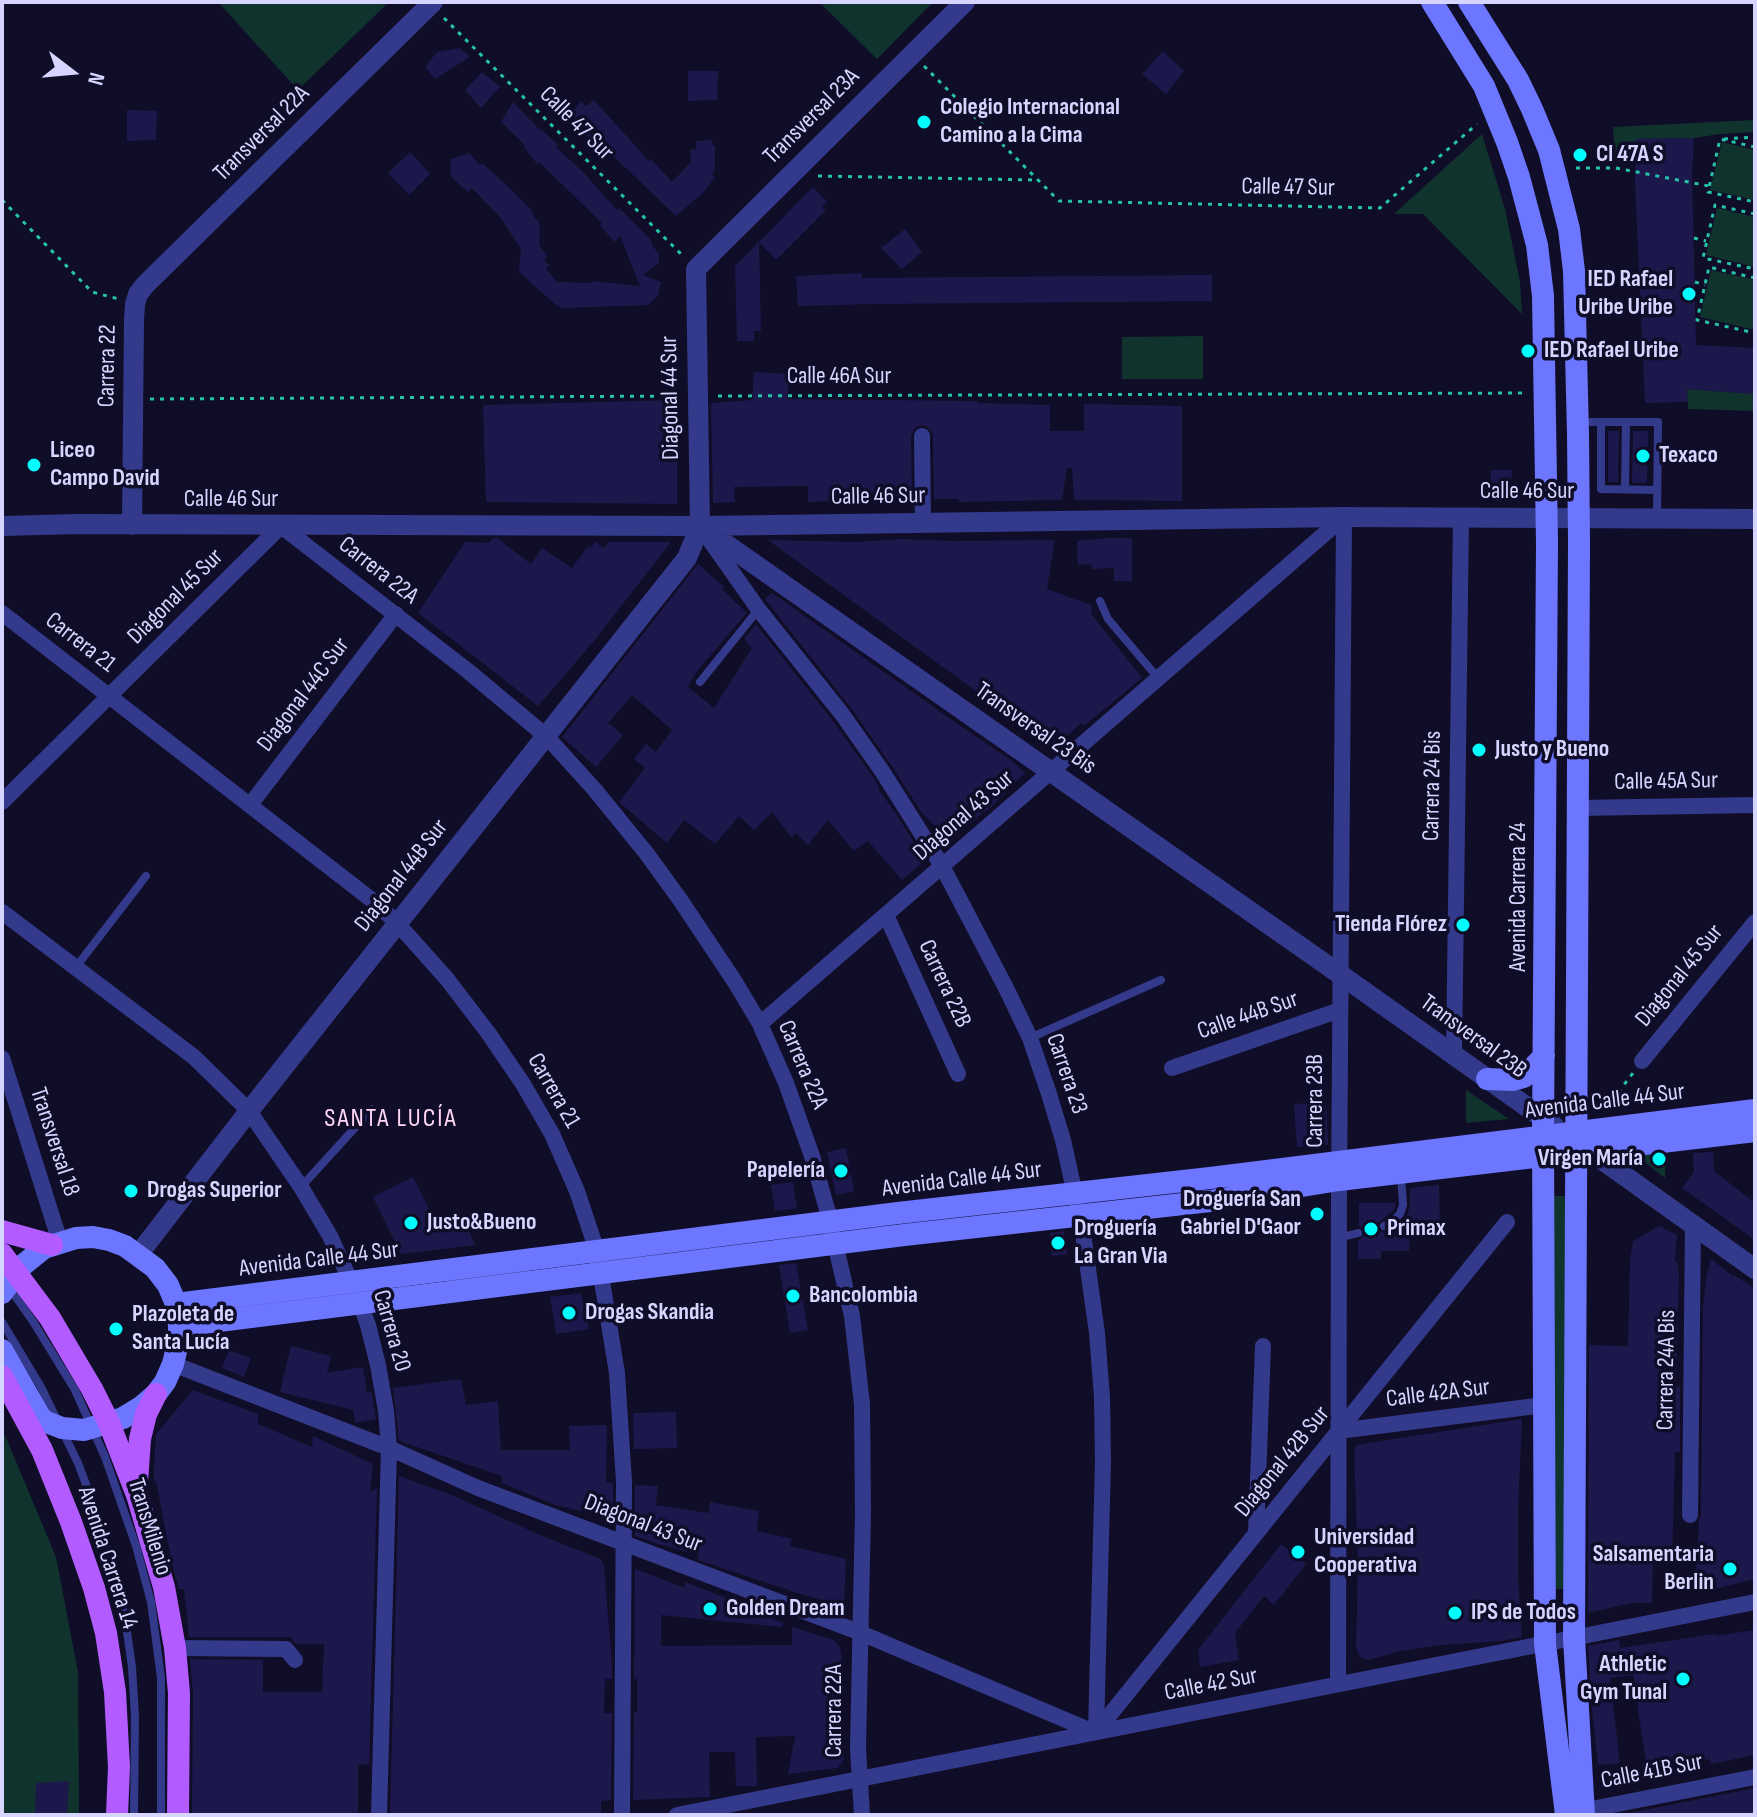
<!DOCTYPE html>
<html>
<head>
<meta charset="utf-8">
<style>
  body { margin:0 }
  #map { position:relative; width:1757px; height:1817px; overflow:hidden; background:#100d28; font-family:"Sofia Sans Condensed",sans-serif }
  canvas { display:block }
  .frame { position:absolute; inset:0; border:4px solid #d6d5ff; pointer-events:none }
  .north { position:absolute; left:32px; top:32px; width:80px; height:80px; -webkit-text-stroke:6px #100d28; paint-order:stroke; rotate:106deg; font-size:22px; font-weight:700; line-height:32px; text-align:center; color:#d6d5ff }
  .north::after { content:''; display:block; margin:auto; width:28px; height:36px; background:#d6d5ff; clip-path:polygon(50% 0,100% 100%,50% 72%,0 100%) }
</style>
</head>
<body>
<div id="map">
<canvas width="1757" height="1817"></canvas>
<div class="frame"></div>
<div class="north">N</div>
</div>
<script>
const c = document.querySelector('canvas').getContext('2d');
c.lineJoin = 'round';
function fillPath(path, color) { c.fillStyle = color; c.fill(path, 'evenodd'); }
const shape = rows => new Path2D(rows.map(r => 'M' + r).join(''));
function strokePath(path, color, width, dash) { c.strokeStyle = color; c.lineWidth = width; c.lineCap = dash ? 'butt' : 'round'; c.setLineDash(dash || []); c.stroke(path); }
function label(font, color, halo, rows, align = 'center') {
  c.font = font + ' "Sofia Sans Condensed",sans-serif'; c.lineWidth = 7; c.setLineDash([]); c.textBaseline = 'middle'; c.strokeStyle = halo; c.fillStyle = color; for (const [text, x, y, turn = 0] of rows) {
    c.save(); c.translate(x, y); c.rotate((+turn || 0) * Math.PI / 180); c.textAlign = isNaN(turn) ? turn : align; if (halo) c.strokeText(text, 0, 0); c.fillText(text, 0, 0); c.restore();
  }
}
fillPath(shape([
  [218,2,389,2,298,90],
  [819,2,933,2,877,59],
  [1755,120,1755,132,1720,134,1694,138,1636,139,1636,164,1615,161,1613,127],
  [1482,134,1505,209,1520,282,1522,314,1423,214,1394,214],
  [1722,142,1755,150,1755,200,1710,190],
  [1717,208,1755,217,1755,267,1706,255],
  [1711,270,1755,280,1755,330,1700,317],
  [1203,336,1203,379,1122,379,1122,337],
  [1687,389,1755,394,1755,411,1688,409],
  [1466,1090,1509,1119,1466,1123],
  [1666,1152,1665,1178,1637,1156],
  [1552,1196,1565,1196,1566,1589,1553,1589],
  [2,1431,7,1440,56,1557,78,1672,79,1815,2,1815]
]), '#10332e');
fillPath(shape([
  [460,48,470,57,435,79,425,67,437,52],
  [1163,51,1184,71,1166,94,1142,74],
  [688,71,718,71,717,100,688,101],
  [482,72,500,87,481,108,465,90],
  [594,100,649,161,651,159,672,182,691,162,690,150,696,149,696,141,712,140,713,146,715,146,715,169,712,174,715,177,704,192,676,216,603,146,595,139,592,142,582,132,584,129,575,121,577,120,571,113,581,101,586,106],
  [513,102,540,130,541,129,558,145,556,147,583,172,617,210,619,208,652,241,651,243,659,255,659,263,643,275,661,282,658,296,648,305,563,308,555,304,519,272,521,249,500,217,472,188,468,192,452,178,450,166,451,159,469,153,480,165,482,163,513,191,533,212,532,214,539,222,540,231,539,245,547,256,544,260,549,265,546,269,557,282,592,283,592,281,640,286,620,236,615,242,600,226,602,223,539,162,537,164,524,147,525,145,501,122],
  [127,110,157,111,156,140,127,141],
  [1694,138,1692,174,1696,345,1755,348,1755,394,1687,389,1687,402,1645,403,1635,182,1636,139],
  [410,152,430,174,409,195,388,173],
  [813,187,827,202,822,207,826,210,776,260,759,242],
  [905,229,922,252,902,269,881,248],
  [759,242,761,331,754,331,754,341,737,341,735,266],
  [862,273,862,278,1212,275,1212,301,873,304,798,306,796,276],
  [754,372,789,374,787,399,977,401,978,403,1050,405,1050,431,1084,431,1084,404,1182,406,1182,501,1074,500,1072,469,1067,468,1062,500,959,502,959,499,934,499,933,436,931,430,923,425,916,427,911,435,912,503,830,504,830,501,808,502,808,486,734,487,735,502,713,503,711,403,752,400],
  [677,400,677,504,486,502,483,405],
  [1608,431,1619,431,1618,482,1608,482],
  [1633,431,1648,431,1647,483,1632,483],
  [1491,470,1512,470,1511,493,1491,493],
  [493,538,497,538,531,564,542,548,572,568,588,546,590,548,595,542,604,548,608,542,671,542,594,641,538,706,418,613,465,542,489,543],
  [1108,538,1132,538,1132,581,1114,581,1114,568,1092,569,1091,564,1078,565,1077,541],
  [901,539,951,541,1055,540,1047,589,1091,605,1092,615,1142,678,1084,726,1081,723,1056,747,1030,719,1025,725,1002,709,1002,710,768,540,858,542],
  [698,564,724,587,722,589,747,613,697,671,688,687,714,708,752,648,744,639,756,624,833,721,873,777,879,787,878,789,895,812,925,860,902,880,868,841,854,851,828,820,808,845,796,833,792,838,772,812,754,830,739,816,715,844,684,820,667,843,619,802,645,768,634,759,646,744,656,752,672,730,632,695,608,723,623,735,596,767,562,737],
  [772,593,972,734,1011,760,1025,773,992,806,948,840,922,813,891,765,851,708,768,603,765,599],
  [1326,1102,1328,1145,1297,1147,1294,1104],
  [846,1148,854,1191,836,1195,827,1152],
  [1713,1152,1714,1171,1755,1203,1755,1240,1682,1188,1694,1172,1693,1153],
  [413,1177,436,1223,461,1212,475,1245,401,1254,373,1197],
  [793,1182,797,1208,775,1211,771,1185],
  [1439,1185,1440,1231,1410,1233,1409,1251,1381,1251,1381,1259,1358,1259,1358,1240,1362,1238,1365,1234,1363,1229,1359,1226,1359,1203,1396,1203,1394,1210,1378,1223,1378,1230,1385,1233,1397,1227,1406,1217,1410,1207,1410,1188],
  [1659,1226,1677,1235,1675,1261,1677,1262,1679,1274,1676,1386,1680,1387,1680,1452,1675,1452,1672,1559,1657,1559,1657,1563,1653,1563,1652,1603,1631,1603,1588,1613,1589,1345,1628,1346,1630,1261,1633,1241],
  [1064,1231,1067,1254,1052,1256,1050,1233],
  [1711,1259,1734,1277,1734,1275,1755,1289,1755,1579,1714,1589,1692,1588,1693,1573,1696,1573,1699,1521,1701,1515,1703,1307,1706,1279],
  [796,1263,808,1330,790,1333,779,1265],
  [581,1293,589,1329,556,1334,550,1297],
  [291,1346,331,1356,327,1373,363,1367,367,1393,372,1392,376,1419,355,1423,353,1410,280,1392],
  [229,1350,251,1358,244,1377,222,1368],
  [461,1379,466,1405,498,1401,501,1450,570,1450,569,1426,607,1425,606,1482,613,1483,613,1509,606,1508,606,1517,555,1505,502,1483,502,1476,399,1441,393,1388],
  [193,1390,258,1414,258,1424,312,1447,313,1436,373,1464,370,1492,377,1488,369,1764,358,1765,358,1815,192,1815,193,1693,190,1659,263,1660,263,1692,322,1692,324,1644,296,1644,292,1640,292,1637,189,1637,184,1589,179,1589,172,1564,156,1481,154,1481,154,1471,156,1434],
  [676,1412,677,1448,634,1449,633,1413],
  [1522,1419,1518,1509,1518,1577,1522,1637,1501,1641,1441,1645,1401,1651,1368,1660,1360,1657,1356,1647,1358,1565,1354,1451,1356,1445],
  [399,1476,454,1496,540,1535,601,1559,604,1565,612,1666,612,1679,605,1679,604,1713,612,1713,611,1800,601,1801,601,1815,390,1815],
  [635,1485,658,1486,656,1505,708,1513,710,1502,759,1511,757,1531,792,1539,790,1546,846,1559,844,1606,797,1593,698,1560,699,1555,658,1544,635,1536],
  [1281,1544,1306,1564,1274,1605,1264,1596,1235,1633,1239,1660,1200,1667,1198,1650],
  [635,1569,685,1588,685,1582,734,1601,734,1604,783,1623,782,1627,661,1615,661,1646,792,1645,792,1627,834,1640,840,1648,843,1669,844,1759,838,1768,788,1774,795,1736,756,1737,757,1786,736,1786,735,1752,709,1752,710,1797,633,1800,634,1712,637,1712,637,1679,634,1679],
  [1755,1630,1755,1755,1711,1764,1710,1759,1647,1770,1633,1675,1610,1678,1620,1763,1598,1765,1592,1709,1588,1646,1619,1640,1620,1648,1715,1634,1715,1636],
  [69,1781,67,1815,35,1815,36,1783],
  [1755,1788,1755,1815,1625,1815,1624,1814]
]), '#1d184b');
strokePath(shape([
  [444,18,683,256],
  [924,66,1059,201,1380,208,1477,124],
  [1724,139,1755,137],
  [1755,147,1720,139,1708,192,1755,202],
  [1576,168,1616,168,1709,186],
  [818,176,1035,180],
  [2,200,92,292,119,299],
  [1755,214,1715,205,1703,258,1755,269],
  [1694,238,1706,241],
  [1755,278,1709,267,1697,320,1755,333],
  [1695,282,1705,285],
  [718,396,1526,393],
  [150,399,678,396],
  [1606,1108,1633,1073]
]), '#25c3aa', 3, [4, 6]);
strokePath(shape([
  [1580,422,1658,422,1657,518],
  [1601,422,1601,489,1657,490],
  [1625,489,1626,422],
  [1100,601,1108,619,1158,678],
  [700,682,758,610],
  [76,967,146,876],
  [1030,1038,1161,980],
  [301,1187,372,1109],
  [1384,1226,1393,1221,1400,1214,1403,1205,1401,1176],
  [1339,1238,1358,1233],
  [8,1286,32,1320,75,1390,105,1457,136,1546,151,1602,161,1678,161,1815],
  [2,1322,41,1387,78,1463,93,1503,115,1577,125,1618,132,1667,135,1716,134,1815]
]), '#343a8b', 8);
strokePath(shape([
  [922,436,923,523],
  [704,532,759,610,842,714,882,771,942,866,1006,988,1030,1038,1049,1094,1063,1140,1082,1226,1097,1333,1102,1397,1103,1461,1096,1732],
  [2,613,377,904,398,924,447,979,489,1034,523,1084,552,1134,577,1191,597,1251,617,1373,624,1482,622,1815],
  [2,802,281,526,468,671,547,737,595,790,647,854,681,901,735,982,760,1024,786,1083,812,1156,828,1213,852,1316,862,1404,863,1512,858,1748,862,1815],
  [250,805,396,614],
  [1577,808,1755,805],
  [2,912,194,1057,249,1111,301,1187,330,1236,356,1293,368,1325,378,1365,386,1411,389,1448,379,1815],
  [886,915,958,1074],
  [760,1024,1344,517],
  [1454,1056,1461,518],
  [2,1058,60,1242],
  [1642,1061,1755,922],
  [1172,1068,1340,1010],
  [173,1364,389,1448,478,1488,856,1631,1094,1732],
  [1338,1431,1544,1405],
  [1690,1515,1693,1225],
  [1256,1534,1263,1346],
  [175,1648,286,1649,295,1660],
  [1338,1684,1339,1188,1344,517],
  [1096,1732,1507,1222],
  [1576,1812,1755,1777],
  [677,1815,1755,1602]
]), '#343a8b', 16);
strokePath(shape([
  [132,525,134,320,135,304,138,294,145,285,433,2],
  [2,526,78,524,700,526,1344,517,1755,519],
  [700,526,1341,975,1554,1126],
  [1580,1144,1755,1269],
  [138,1255,249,1111,687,558,700,526,696,269,965,2]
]), '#343a8b', 20);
strokePath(shape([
  [1432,2,1484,86,1507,142,1519,177,1537,245,1543,296,1547,543,1543,1136,1545,1644,1566,1815],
  [1469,2,1518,80,1532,109,1549,150,1569,229,1574,271,1578,434,1579,543,1574,1638,1584,1815],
  [1487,1079,1513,1080,1524,1077,1544,1056],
  [2,1293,23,1265,44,1248,76,1238,93,1237,109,1240,125,1246,155,1268,168,1285,176,1304,179,1326,179,1339,173,1364,165,1382,156,1394,141,1407,123,1418,84,1430,62,1428,44,1421,39,1415,2,1350],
  [176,1304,898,1213,1210,1178,1755,1110],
  [179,1326,904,1235,1210,1201,1339,1180,1755,1131]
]), '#6c76ff', 22);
strokePath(shape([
  [2,1231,52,1245],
  [2,1254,50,1318,92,1389,109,1423,137,1495,164,1587,175,1648,179,1693,178,1815],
  [2,1376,42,1450,71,1522,94,1588,106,1633,115,1692,119,1767,117,1815],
  [137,1482,140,1439,146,1414,156,1394]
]), '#b25cff', 22);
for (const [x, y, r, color] of [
  [924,122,8,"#01feff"],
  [1580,155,8,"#01feff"],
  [1689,294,8,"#01feff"],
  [1528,351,8,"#01feff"],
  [1643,456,8,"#01feff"],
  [34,465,8,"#01feff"],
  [1479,750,8,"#01feff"],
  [1463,925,8,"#01feff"],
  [1659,1159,8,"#01feff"],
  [841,1171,8,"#01feff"],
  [131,1191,8,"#01feff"],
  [1317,1214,8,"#01feff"],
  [411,1223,8,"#01feff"],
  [1371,1229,8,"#01feff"],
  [1058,1243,8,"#01feff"],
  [793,1296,8,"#01feff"],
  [569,1313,8,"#01feff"],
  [116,1329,8,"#01feff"],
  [1298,1552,8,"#01feff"],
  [1730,1569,8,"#01feff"],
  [710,1609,8,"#01feff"],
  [1455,1613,8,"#01feff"],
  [1683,1679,8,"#01feff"]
]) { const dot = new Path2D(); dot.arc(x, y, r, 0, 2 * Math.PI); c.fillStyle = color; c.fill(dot); strokePath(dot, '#100d28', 3); }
label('bold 24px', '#d6d5ff', '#100d28', [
  ["Colegio Internacional",940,108],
  ["Camino a la Cima",940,136],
  ["Cl 47A S",1596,155],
  ["IED Rafael",1673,280,"right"],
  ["Uribe Uribe",1673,308,"right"],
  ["IED Rafael Uribe",1544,351],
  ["Liceo",50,451],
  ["Campo David",50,479],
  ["Texaco",1659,456],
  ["Justo y Bueno",1495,750],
  ["Tienda Flórez",1447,925,"right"],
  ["Virgen María",1643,1159,"right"],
  ["Papelería",825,1171,"right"],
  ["Drogas Superior",147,1191],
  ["Droguería San",1301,1200,"right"],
  ["Gabriel D'Gaor",1301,1228,"right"],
  ["Justo&Bueno",427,1223],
  ["Droguería",1074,1229],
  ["La Gran Via",1074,1257],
  ["Primax",1387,1229],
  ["Bancolombia",809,1296],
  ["Drogas Skandia",585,1313],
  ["Plazoleta de",132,1315],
  ["Santa Lucía",132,1343],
  ["Universidad",1314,1538],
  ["Cooperativa",1314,1566],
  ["Salsamentaria",1714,1555,"right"],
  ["Berlin",1714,1583,"right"],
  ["Golden Dream",726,1609],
  ["IPS de Todos",1471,1613],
  ["Athletic",1667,1665,"right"],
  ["Gym Tunal",1667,1693,"right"]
], 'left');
label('24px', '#d6d5ff', '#100d28', [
  ["Transversal 23A",812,117,-45],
  ["Calle 47 Sur",576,124,45],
  ["Transversal 22A",262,134,-45],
  ["Calle 47 Sur",1288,188,1],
  ["Carrera 22",108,366,-89],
  ["Calle 46A Sur",839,377],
  ["Diagonal 44 Sur",671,398,-91],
  ["Calle 46 Sur",1527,492],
  ["Calle 46 Sur",878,497,-1],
  ["Calle 46 Sur",231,500],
  ["Carrera 22A",378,571,38],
  ["Diagonal 45 Sur",176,597,-45],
  ["Carrera 21",80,643,38],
  ["Diagonal 44C Sur",304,695,-53],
  ["Transversal 23 Bis",1035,729,35],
  ["Calle 45A Sur",1666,782,-1],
  ["Carrera 24 Bis",1433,786,-89],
  ["Diagonal 43 Sur",964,816,-41],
  ["Diagonal 44B Sur",402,876,-52],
  ["Avenida Carrera 24",1519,897,-90],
  ["Diagonal 45 Sur",1680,976,-51],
  ["Carrera 22B",944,984,65],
  ["Calle 44B Sur",1248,1016,-19],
  ["Transversal 23B",1473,1037,36],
  ["Carrera 22A",802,1065,67],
  ["Carrera 23",1066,1074,71],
  ["Carrera 21",553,1091,60],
  ["Carrera 23B",1316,1101,-90],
  ["Avenida Calle 44 Sur",1605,1102,-7],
  ["Transversal 18",54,1142,72],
  ["Avenida Calle 44 Sur",962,1180,-7],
  ["Avenida Calle 44 Sur",319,1260,-7],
  ["Carrera 20",391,1331,74],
  ["Carrera 24A Bis",1667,1370,-89],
  ["Calle 42A Sur",1438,1394,-7],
  ["Diagonal 42B Sur",1283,1462,-51],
  ["Diagonal 43 Sur",643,1524,21],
  ["TransMilenio",149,1527,73],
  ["Avenida Carrera 14",107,1558,72],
  ["Calle 42 Sur",1211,1685,-11],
  ["Carrera 22A",835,1711,-90],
  ["Calle 41B Sur",1652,1772,-11]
]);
c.letterSpacing = '2px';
label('26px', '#ffd7f4', '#100d28', [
  ["SANTA LUCÍA",391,1119]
]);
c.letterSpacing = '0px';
</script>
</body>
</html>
